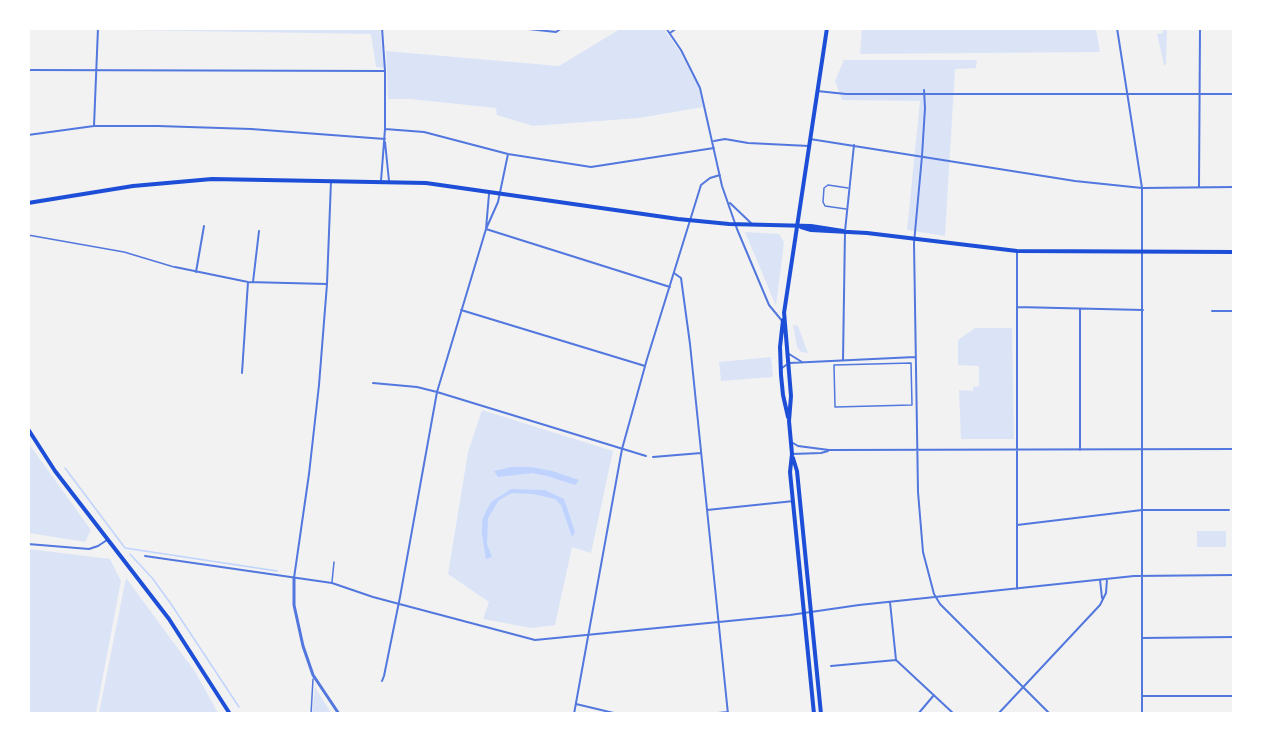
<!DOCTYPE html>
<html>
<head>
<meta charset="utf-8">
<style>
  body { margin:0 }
  #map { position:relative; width:1262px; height:742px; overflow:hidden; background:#f2f2f2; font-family:"Titillium Web",sans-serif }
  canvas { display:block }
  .frame { position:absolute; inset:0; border:30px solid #fff; pointer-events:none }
</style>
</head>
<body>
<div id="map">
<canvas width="1262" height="742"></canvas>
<div class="frame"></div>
</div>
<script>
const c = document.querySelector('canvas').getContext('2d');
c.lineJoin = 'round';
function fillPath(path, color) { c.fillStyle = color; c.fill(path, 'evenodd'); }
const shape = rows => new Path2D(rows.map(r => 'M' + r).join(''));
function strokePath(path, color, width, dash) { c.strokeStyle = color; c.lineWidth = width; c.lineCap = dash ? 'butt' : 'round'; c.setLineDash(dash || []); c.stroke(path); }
fillPath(shape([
  [862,28,1096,29,1100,52,860,54],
  [128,29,380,29,384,68,376,67,371,34,128,30],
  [620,29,664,29,679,50,699,88,703,107,639,118,533,126,497,115,496,108,410,99,388,99,386,51,559,66],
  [1163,29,1167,29,1166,65,1164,65,1157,34,1163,33],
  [844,60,977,60,976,68,955,69,945,236,907,230,920,101,842,100,835,81],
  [745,232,779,234,784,242,776,306],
  [793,325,798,326,808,353,801,352,797,347],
  [975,328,1012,328,1014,439,961,439,959,390,973,391,973,387,979,386,979,366,958,365,958,340],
  [771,357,773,377,721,381,719,362],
  [482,410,613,451,591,553,572,547,555,625,532,628,483,619,489,602,448,574,468,452],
  [29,444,91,530,85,542,29,533],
  [1197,531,1226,531,1226,547,1197,547],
  [29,549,110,559,121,581,96,713,29,713],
  [126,578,196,673,218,713,99,713],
  [315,687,331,713,312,713]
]), '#dbe4f7');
fillPath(shape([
  [511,467,531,467,552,471,579,480,575,485,547,476,532,473,498,477,494,471],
  [511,489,545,490,564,499,575,532,572,537,561,505,555,499,533,494,512,493,499,500,488,518,487,544,492,557,486,559,482,535,482,521,486,511,491,502]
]), '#bfd3fe');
strokePath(shape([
  [65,468,125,548,277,571],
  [130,554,153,579,171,604,239,707]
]), '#bfd3fe', 1.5);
strokePath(shape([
  [846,209,825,206,823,202,824,188,828,185,848,188],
  [28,235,124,252,174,267],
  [332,582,334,562],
  [311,714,313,679]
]), '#5277de', 1.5);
strokePath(shape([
  [911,363,912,405,835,407,834,365,911,363]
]), '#5277de', 1.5);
strokePath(shape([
  [519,28,556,32,562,28],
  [666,28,681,50,700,88,722,186,737,229,769,305,783,322],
  [1117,28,1142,188,1142,714],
  [670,33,677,28],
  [28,70,385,71],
  [924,90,925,108,922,156,914,243,918,492,923,552,934,594,940,604,1050,714],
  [817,91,846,94,1234,94],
  [94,126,98,28],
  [385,129,424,132,508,154,591,167,714,148],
  [28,135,94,126,158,126,251,129,385,139],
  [810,139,1075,181,1142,188,1234,187],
  [714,141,725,139,748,143,809,146],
  [385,142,389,181],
  [381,181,385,129,385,71,382,28],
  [1199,187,1200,28],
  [489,194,486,229,670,287],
  [730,203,752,224],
  [175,267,248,282,327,284],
  [196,272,204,226],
  [674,273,681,278,690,344,728,714],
  [253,282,259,231],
  [1017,307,1143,310],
  [461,310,645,366],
  [1212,311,1234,311],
  [789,354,802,362],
  [843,360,845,231,854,145],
  [782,368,789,363,915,357],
  [242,373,248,282],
  [373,383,417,387,437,392,646,456],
  [793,443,798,446,829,450,1234,449],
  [1080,450,1080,309],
  [792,454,821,453,828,451],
  [653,457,701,453],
  [707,510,794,501],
  [1017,525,1142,510,1229,510],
  [28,544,89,549,98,546,107,540],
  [145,556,332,583,373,597,535,640,790,615,859,605,1134,576,1234,575],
  [294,578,309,474,319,385,327,284,331,181],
  [1100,580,1102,598],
  [1017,589,1017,251],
  [890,602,896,660,954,714],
  [1142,638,1234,637],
  [831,666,896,660],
  [382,681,384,676,400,597,437,392,486,229,498,202,508,154],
  [1142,696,1234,696],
  [576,704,618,714],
  [574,714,622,449,647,359,701,185,710,178,720,175],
  [708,714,728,712],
  [918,714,934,695],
  [998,714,1100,605,1106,593,1107,579]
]), '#5277de', 2);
strokePath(shape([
  [294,578,294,605,303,646,313,675,339,714]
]), '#5277de', 3);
strokePath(shape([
  [28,203,133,186,212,179,426,183,678,219,729,224,811,226,843,231],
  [801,227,811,230,867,233,1017,251,1234,252],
  [28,429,55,471,169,619,230,714]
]), '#1d4ed8', 4);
strokePath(shape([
  [784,312,791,396,789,421,792,454,790,472,814,714],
  [784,313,827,28],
  [783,320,780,347,781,375,783,395,788,417],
  [793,458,797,471,821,714]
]), '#1d4ed8', 4);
</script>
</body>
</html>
